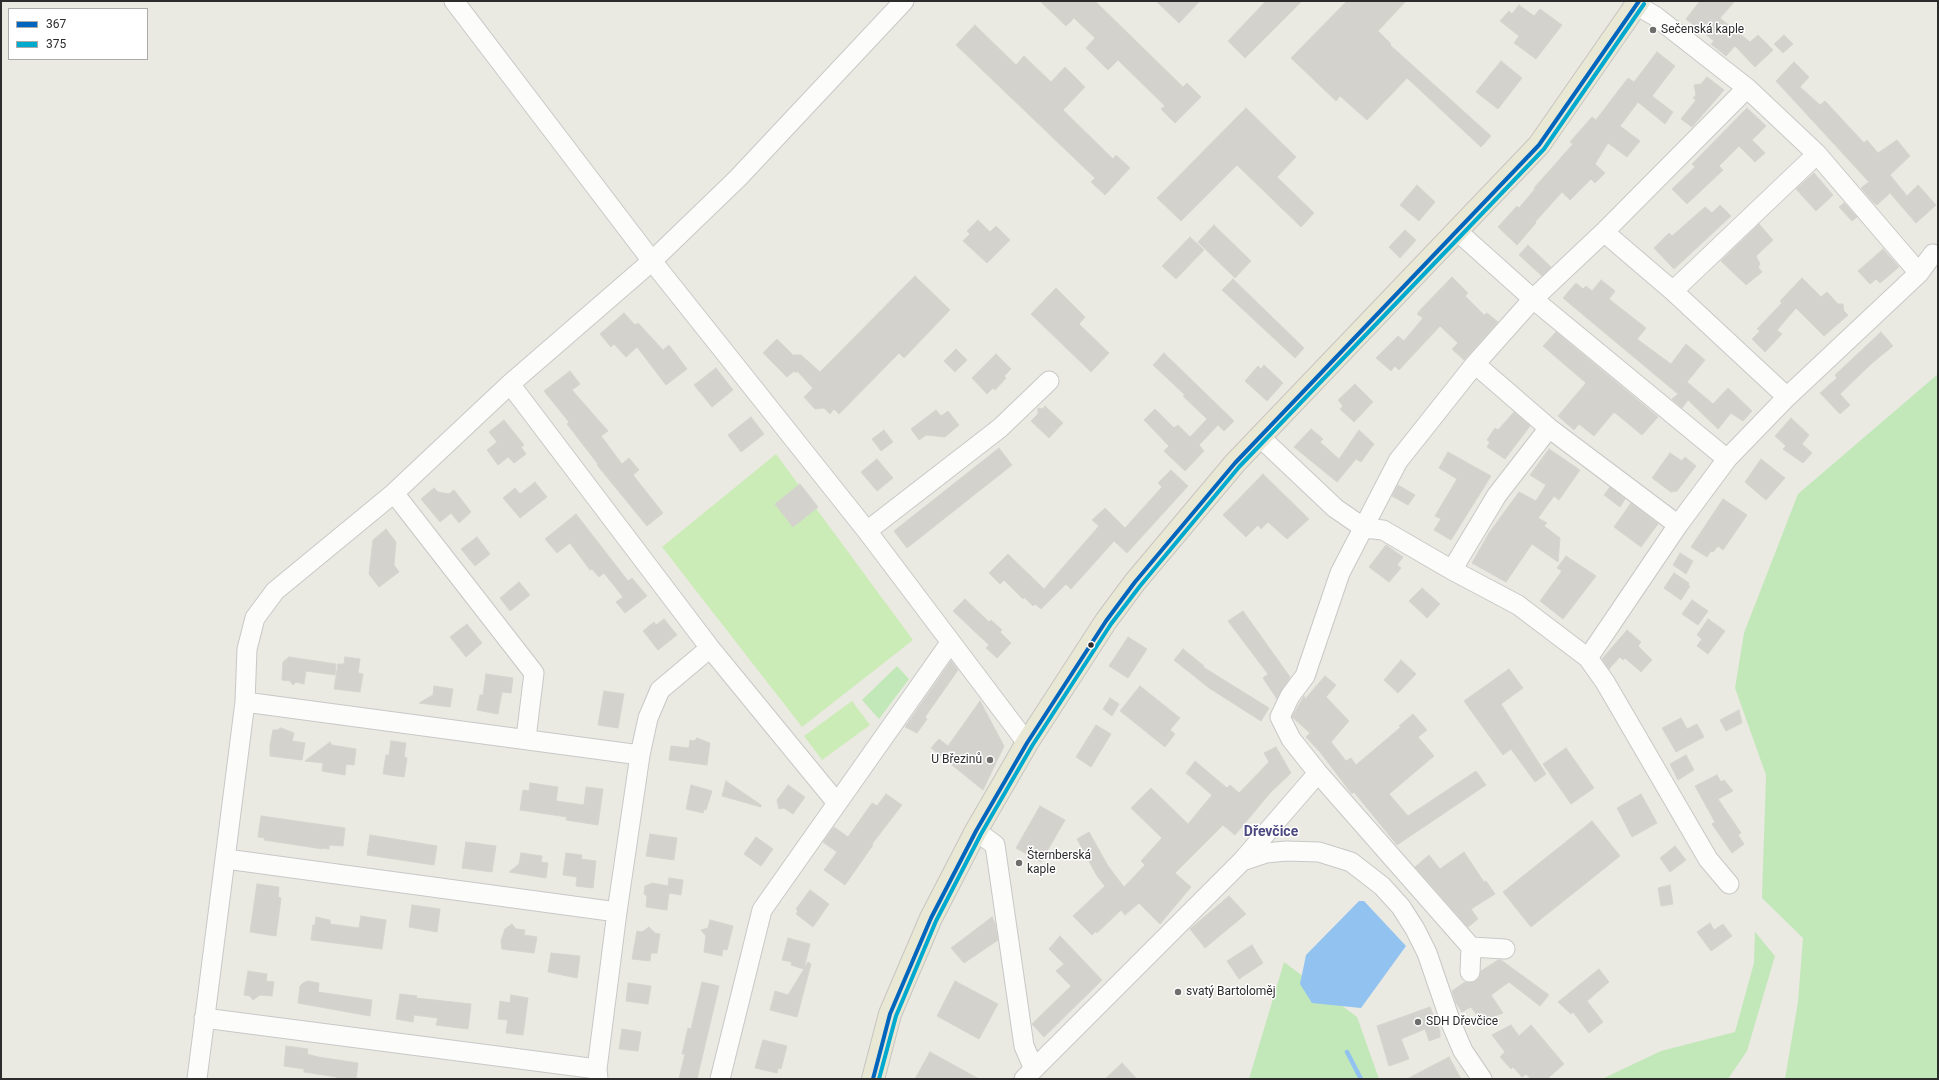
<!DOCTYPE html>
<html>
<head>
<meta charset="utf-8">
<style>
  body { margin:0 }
  #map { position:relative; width:1939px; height:1080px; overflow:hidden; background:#eae9e2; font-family:Roboto,sans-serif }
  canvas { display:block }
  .frame { position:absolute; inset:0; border:2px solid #2c2c2c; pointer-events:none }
  .legend { position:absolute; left:8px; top:8px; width:140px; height:52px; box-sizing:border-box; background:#fff; border:1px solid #ababab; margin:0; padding:5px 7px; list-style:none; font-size:12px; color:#2c2c2c }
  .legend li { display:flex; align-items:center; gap:8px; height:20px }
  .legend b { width:20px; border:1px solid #ababab }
</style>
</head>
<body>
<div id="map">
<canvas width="1939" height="1080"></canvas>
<div class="frame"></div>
<ul class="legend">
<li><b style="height:5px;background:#0065bd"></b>367</li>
<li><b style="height:5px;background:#00a9ce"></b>375</li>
</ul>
</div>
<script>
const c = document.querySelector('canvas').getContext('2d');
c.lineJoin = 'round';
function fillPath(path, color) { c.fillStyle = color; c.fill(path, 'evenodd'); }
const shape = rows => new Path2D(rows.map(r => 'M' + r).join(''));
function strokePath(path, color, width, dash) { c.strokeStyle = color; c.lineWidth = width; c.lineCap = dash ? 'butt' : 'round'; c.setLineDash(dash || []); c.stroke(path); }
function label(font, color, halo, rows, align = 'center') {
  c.font = font + ' Roboto,sans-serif'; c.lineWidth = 3; c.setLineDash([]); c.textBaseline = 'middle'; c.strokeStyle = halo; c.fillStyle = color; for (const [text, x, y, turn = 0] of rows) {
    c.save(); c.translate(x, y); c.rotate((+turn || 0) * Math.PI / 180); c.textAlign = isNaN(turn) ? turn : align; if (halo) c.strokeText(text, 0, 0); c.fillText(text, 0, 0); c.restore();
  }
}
fillPath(shape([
  [1938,374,1938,1079,1785,1079,1798,1002,1803,938,1762,898,1766,775,1735,688,1744,633,1798,494],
  [897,666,909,679,879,719,862,700],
  [1755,932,1775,956,1747,1051,1728,1079,1602,1079,1661,1051,1735,1032,1754,963],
  [1284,962,1357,1017,1379,1079,1249,1079]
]), '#c2e8b9');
fillPath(shape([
  [776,454,913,640,802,727,662,547],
  [852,701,870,725,822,760,804,736]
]), '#ccecb7');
fillPath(shape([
  [1359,901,1364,901,1406,946,1361,1008,1312,1003,1300,984,1306,955]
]), '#92c2f0');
strokePath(shape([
  [1347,1052,1361,1079]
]), '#92c2f0', 4.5);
const building = shape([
  [1040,1,1095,1,1183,87,1187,83,1201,97,1175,123,1161,109,1165,106,1118,60,1108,70,1086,48,1095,38,1074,18,1066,26,1040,1],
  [1156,1,1200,1,1179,23,1156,1],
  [1266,1,1302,1,1245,58,1228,41,1266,1],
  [1347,1,1406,1,1378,31,1391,44,1390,45,1491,136,1481,147,1407,78,1367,120,1340,96,1336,101,1291,58,1347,1],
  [1700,1,1735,1,1720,18,1750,42,1758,35,1773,50,1755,67,1735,46,1726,56,1711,44,1714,41,1686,19,1700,1],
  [1519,5,1534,16,1540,9,1562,25,1536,59,1514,43,1519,36,1500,21,1509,11,1512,14,1519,5],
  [975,25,1016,65,1024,56,1051,82,1065,67,1085,87,1063,110,1113,159,1116,155,1130,168,1105,195,1091,182,1095,178,956,45,975,25],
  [1784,35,1793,44,1783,53,1774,44,1784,35],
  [1657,52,1675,66,1652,96,1673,112,1665,124,1638,102,1620,126,1640,141,1627,157,1608,143,1595,164,1605,173,1595,183,1591,179,1570,200,1562,192,1535,222,1536,223,1517,245,1498,227,1517,206,1519,208,1535,189,1534,188,1573,144,1570,142,1592,117,1596,120,1628,78,1634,82,1657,52],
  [1501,61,1522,78,1498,109,1476,92,1501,61],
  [1794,62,1809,77,1800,87,1820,105,1825,101,1864,143,1867,140,1878,153,1897,140,1910,156,1890,175,1907,196,1918,185,1936,205,1916,223,1890,193,1877,205,1873,202,1861,188,1869,182,1776,81,1794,62],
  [1707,77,1724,90,1692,127,1681,119,1696,100,1693,98,1696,95,1694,85,1701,84,1707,77],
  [1246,108,1296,157,1277,177,1314,213,1301,227,1237,165,1181,221,1157,198,1246,108],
  [1747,108,1766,126,1752,140,1765,153,1755,162,1739,146,1719,166,1723,170,1687,204,1672,189,1695,167,1692,164,1747,108],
  [1814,173,1833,195,1816,211,1796,189,1814,173],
  [1417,185,1435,202,1419,221,1400,205,1417,185],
  [1844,203,1857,217,1852,221,1839,207,1844,203],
  [1720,205,1731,216,1674,269,1654,248,1669,233,1672,236,1705,207,1712,213,1720,205],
  [978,220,990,232,996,226,1010,240,987,263,963,241,970,234,967,231,978,220],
  [1759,224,1773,240,1756,256,1760,264,1758,267,1762,272,1746,285,1721,261,1759,224],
  [1214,225,1251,261,1235,278,1198,242,1214,225],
  [1405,230,1416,240,1400,258,1389,247,1405,230],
  [1190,237,1204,250,1176,279,1162,266,1190,237],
  [1528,245,1551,267,1542,276,1519,255,1528,245],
  [1883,249,1899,267,1880,283,1876,279,1870,284,1858,271,1883,249],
  [915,276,950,310,904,358,899,353,839,414,834,409,830,414,824,408,815,409,804,397,813,388,797,371,796,373,794,371,787,377,763,353,777,339,793,355,801,355,820,372,915,276],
  [1452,277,1468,293,1465,296,1484,315,1487,313,1498,322,1464,360,1452,349,1458,343,1440,326,1399,370,1395,366,1391,371,1376,358,1398,336,1404,341,1423,318,1417,314,1421,309,1452,277],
  [1802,278,1821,297,1827,292,1838,304,1843,304,1844,311,1848,315,1824,336,1796,308,1777,330,1782,334,1765,352,1752,339,1760,331,1757,329,1782,303,1780,301,1802,278],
  [1233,279,1304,348,1295,358,1222,290,1233,279],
  [1601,280,1615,291,1609,299,1646,328,1637,339,1671,364,1686,344,1705,360,1687,382,1713,404,1728,388,1752,411,1743,421,1731,413,1718,429,1688,400,1682,408,1672,399,1678,394,1563,298,1576,283,1583,289,1586,286,1592,291,1601,280],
  [1056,288,1085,317,1079,324,1109,353,1091,372,1031,314,1056,288],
  [624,313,635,325,638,323,663,350,669,345,687,369,666,385,637,347,626,357,614,344,611,347,600,334,624,313],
  [1556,332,1658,417,1642,435,1614,412,1594,436,1579,424,1574,430,1558,416,1586,383,1543,346,1556,332],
  [1881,332,1893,346,1871,364,1840,394,1850,405,1840,414,1820,393,1837,378,1835,375,1881,332],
  [956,349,967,360,955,372,944,361,956,349],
  [1164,353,1234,421,1224,431,1218,425,1199,445,1204,451,1185,471,1164,451,1169,446,1144,420,1155,409,1174,428,1178,425,1190,437,1207,419,1183,396,1185,395,1153,365,1164,353],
  [996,354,1011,369,1004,376,1006,378,995,390,993,388,987,394,972,378,996,354],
  [1264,365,1283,383,1267,401,1245,381,1258,366,1261,369,1264,365],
  [716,368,733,390,712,407,694,385,716,368],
  [570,371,580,384,572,390,608,431,601,436,622,464,629,458,639,470,633,475,663,513,647,526,597,465,598,464,567,424,569,422,544,391,570,371],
  [1355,384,1373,402,1354,422,1340,409,1343,406,1338,400,1355,384],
  [1045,406,1063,423,1049,438,1031,421,1038,414,1038,408,1043,409,1045,406],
  [936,410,941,416,948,411,959,425,945,437,926,435,919,440,911,429,936,410],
  [1514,412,1530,426,1505,459,1487,447,1490,442,1487,440,1495,428,1498,430,1514,412],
  [751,417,764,434,741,452,728,435,751,417],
  [1791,418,1809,435,1802,444,1812,453,1803,463,1783,449,1786,446,1775,436,1791,418],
  [504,420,524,445,521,447,526,454,514,463,508,457,498,465,487,450,497,442,489,432,504,420],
  [1311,429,1323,439,1320,442,1339,459,1359,430,1374,444,1361,462,1356,459,1337,482,1294,447,1311,429],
  [884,430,893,442,881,451,872,439,884,430],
  [999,448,1012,465,907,548,894,531,999,448],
  [1549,449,1580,470,1559,500,1554,496,1538,518,1547,523,1544,526,1560,538,1558,562,1532,544,1506,582,1472,563,1489,533,1519,492,1536,501,1546,485,1530,475,1549,449],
  [1448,452,1491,476,1451,540,1434,530,1441,519,1435,516,1457,479,1439,468,1448,452],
  [1670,453,1682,461,1685,457,1696,466,1677,491,1671,492,1652,478,1670,453],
  [877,459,893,478,877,491,861,472,877,459],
  [1761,459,1785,478,1766,500,1745,482,1761,459],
  [1171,470,1188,486,1127,553,1114,541,1071,589,1066,584,1041,609,1035,604,1033,606,1024,597,1023,599,1004,580,1000,584,989,573,1008,554,1044,589,1099,526,1092,520,1105,508,1125,528,1162,487,1158,483,1171,470],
  [1263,474,1309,519,1287,539,1268,522,1261,529,1258,525,1246,537,1223,515,1263,474],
  [535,482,547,497,520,518,503,498,515,488,520,494,535,482],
  [800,484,818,507,793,527,775,504,800,484],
  [1398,485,1415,495,1408,505,1392,496,1398,485],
  [1610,487,1625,499,1620,507,1604,495,1610,487],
  [434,488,438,492,449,494,454,490,471,512,459,523,451,513,440,522,421,499,434,488],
  [1723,499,1747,515,1723,550,1718,546,1713,552,1711,551,1707,557,1691,547,1723,499],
  [1631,503,1658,524,1641,547,1614,527,1631,503],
  [576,514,628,581,632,578,647,596,625,613,616,602,623,597,604,573,599,577,592,569,590,570,570,543,557,553,545,539,576,514],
  [386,529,396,542,394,565,399,572,379,587,369,574,373,540,386,529],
  [477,537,490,554,475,566,461,549,477,537],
  [1386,545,1403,557,1397,565,1401,568,1389,582,1369,567,1386,545],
  [1680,553,1693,561,1686,574,1673,565,1680,553],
  [1566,556,1596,576,1563,619,1540,601,1562,571,1557,568,1566,556],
  [1674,573,1689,583,1688,585,1690,586,1681,600,1664,588,1674,573],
  [519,582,530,595,510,611,500,598,519,582],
  [1422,588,1440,604,1427,618,1409,601,1422,588],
  [965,599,989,622,991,620,1002,630,1000,632,1011,643,997,658,986,648,989,645,953,611,965,599],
  [1692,600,1708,611,1698,625,1682,614,1692,600],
  [1243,611,1290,677,1277,699,1263,678,1268,674,1228,621,1243,611],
  [664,619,677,635,658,650,643,631,654,622,656,625,664,619],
  [1708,619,1725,631,1708,654,1697,646,1702,639,1697,635,1708,619],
  [467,624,482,643,466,657,450,637,467,624],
  [1627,630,1641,642,1638,646,1652,660,1641,672,1625,658,1623,660,1620,657,1609,669,1602,659,1627,630],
  [1128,637,1147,649,1128,678,1109,666,1128,637],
  [1183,649,1204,666,1203,667,1269,708,1261,721,1209,688,1174,660,1183,649],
  [289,657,336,664,335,675,306,671,304,684,296,682,293,685,290,681,282,680,283,662,289,657],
  [345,657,360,659,358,673,363,674,360,692,334,689,338,664,344,664,345,657],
  [1401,660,1416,674,1398,693,1384,680,1401,660],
  [951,661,958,670,925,717,927,719,917,733,905,727,951,661],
  [1509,669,1523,688,1501,704,1546,774,1535,782,1511,749,1503,755,1464,701,1509,669],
  [486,674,513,678,511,693,502,692,498,714,477,710,480,695,483,695,486,674],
  [1325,676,1336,685,1326,697,1349,721,1331,742,1346,761,1351,758,1356,765,1401,727,1399,726,1413,714,1427,730,1418,737,1434,756,1389,794,1408,816,1476,771,1486,785,1397,845,1354,792,1352,794,1320,752,1306,737,1310,733,1292,717,1304,696,1305,699,1325,676],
  [434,686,453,689,450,707,419,703,433,695,434,686],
  [1140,686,1180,718,1170,730,1175,734,1165,747,1120,711,1140,686],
  [604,691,624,694,618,728,598,725,604,691],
  [1110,698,1119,704,1112,716,1103,709,1110,698],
  [980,701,1004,746,983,790,931,748,939,739,948,746,980,701],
  [1739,710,1742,723,1726,731,1720,720,1739,710],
  [1681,718,1687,729,1697,724,1704,737,1676,752,1662,728,1681,718],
  [1096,725,1111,734,1091,767,1076,757,1096,725],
  [281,728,294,733,292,741,305,743,302,760,270,756,270,745,273,730,277,730,281,728],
  [697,738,710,743,707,765,669,760,671,746,689,748,690,740,694,741,697,738],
  [391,741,406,743,404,757,407,758,404,777,383,774,386,755,389,755,391,741],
  [330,742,332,745,356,749,354,765,346,764,345,775,322,771,323,763,305,761,330,742],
  [1276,747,1291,773,1270,793,1235,835,1223,825,1175,873,1191,887,1160,924,1139,903,1125,915,1121,910,1097,933,1096,931,1092,935,1073,916,1105,886,1097,876,1077,839,1089,832,1108,866,1124,887,1145,865,1141,861,1162,838,1131,808,1151,788,1188,824,1212,795,1186,773,1195,761,1227,788,1230,785,1239,793,1269,762,1264,753,1276,747],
  [1566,748,1594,788,1571,804,1543,764,1566,748],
  [1686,755,1694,770,1678,780,1670,764,1686,755],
  [1717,775,1721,782,1724,780,1733,791,1718,799,1741,833,1738,835,1744,844,1732,853,1712,824,1715,822,1695,786,1717,775],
  [726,781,761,805,761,807,722,796,726,781],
  [530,783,558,787,556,801,584,805,586,787,603,789,598,825,566,820,567,817,520,810,523,790,529,791,530,783],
  [691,785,712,791,706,810,704,809,703,813,686,809,691,785],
  [788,785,805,797,793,814,784,808,779,809,777,800,788,785],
  [886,794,902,805,872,844,873,845,845,885,824,870,837,852,823,842,834,827,848,837,872,803,877,806,886,794],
  [1641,794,1657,823,1632,837,1617,808,1641,794],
  [1040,806,1065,820,1041,862,1016,848,1040,806],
  [261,816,345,828,343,846,329,845,329,849,323,848,323,849,264,840,265,838,258,837,261,816],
  [1592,821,1620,856,1531,927,1503,892,1592,821],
  [650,834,677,838,674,860,646,856,650,834],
  [370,835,437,846,434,865,367,855,370,835],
  [756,837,773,849,761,866,744,854,756,837],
  [466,842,496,846,492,872,462,868,466,842],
  [1675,846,1686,860,1670,872,1660,858,1675,846],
  [1464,852,1484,882,1486,881,1495,894,1471,909,1478,919,1468,927,1415,867,1429,855,1440,869,1464,852],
  [521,853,542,856,541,862,548,863,546,878,509,872,519,864,521,853],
  [566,853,582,855,581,859,596,861,593,888,576,886,577,877,563,875,566,853],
  [669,878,683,880,681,895,669,893,667,910,646,907,647,896,644,894,645,886,652,883,668,886,669,878],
  [257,884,279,887,278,897,281,898,276,936,250,932,257,884],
  [1670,885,1673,904,1661,906,1658,888,1670,885],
  [810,890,829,904,813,927,796,914,798,911,796,909,810,890],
  [1229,896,1246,914,1205,948,1190,929,1229,896],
  [412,905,440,909,437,932,409,927,412,905],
  [361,916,386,920,382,949,311,940,313,925,315,925,316,917,330,920,330,924,359,928,361,916],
  [992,917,995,923,998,940,964,963,951,948,992,917],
  [710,920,733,926,727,950,723,949,722,956,704,952,706,936,701,930,708,928,710,920],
  [1710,923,1714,930,1723,924,1732,936,1711,951,1697,932,1710,923],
  [512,924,516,929,525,930,524,935,537,937,534,953,502,949,501,941,505,929,512,924],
  [649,927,655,933,660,934,657,953,651,953,650,961,632,959,637,931,642,932,649,927],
  [1060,936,1102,980,1044,1037,1032,1024,1071,986,1056,971,1064,964,1049,949,1060,936],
  [788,938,810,944,804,968,808,962,811,964,797,1017,770,1010,775,991,788,995,804,969,791,965,792,962,782,960,788,938],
  [1252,945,1263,963,1239,979,1227,961,1252,945],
  [551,953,580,956,577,978,548,972,551,953],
  [1498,960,1501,960,1549,995,1540,1006,1509,982,1491,995,1503,1013,1481,1021,1471,1007,1462,1012,1456,1003,1452,991,1465,982,1475,982,1479,978,1481,971,1498,960],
  [1599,969,1609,982,1587,1001,1603,1022,1589,1033,1573,1012,1571,1014,1558,1002,1599,969],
  [248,971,267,974,266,981,274,982,272,996,260,995,253,1000,250,996,244,995,248,971],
  [308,981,319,983,318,992,372,1000,370,1016,298,1003,300,986,303,983,308,981],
  [955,981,998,1004,979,1039,937,1016,955,981],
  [702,982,719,986,697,1079,679,1079,685,1054,682,1054,688,1028,691,1029,702,982],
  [628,983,651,986,648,1004,626,1001,628,983],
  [400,994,417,996,416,998,471,1004,468,1029,436,1025,438,1018,414,1015,413,1022,396,1019,400,994],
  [511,995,528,998,523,1035,506,1033,508,1020,498,1019,500,1001,510,1003,511,995],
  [1430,1007,1440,1031,1440,1037,1429,1041,1425,1029,1401,1039,1409,1059,1389,1066,1377,1026,1430,1007],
  [1511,1025,1519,1036,1531,1025,1564,1064,1547,1079,1531,1079,1526,1074,1522,1077,1513,1067,1511,1069,1500,1057,1505,1052,1492,1035,1511,1025],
  [622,1029,641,1032,638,1051,619,1049,622,1029],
  [763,1040,787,1046,781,1069,778,1068,777,1073,755,1068,763,1040],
  [286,1046,308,1049,307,1054,318,1057,358,1063,356,1079,336,1079,337,1077,304,1072,304,1069,284,1066,286,1046],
  [930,1052,979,1079,915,1079,930,1052],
  [1449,1057,1461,1079,1407,1079,1449,1057],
  [1122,1063,1137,1079,1105,1079,1122,1063]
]);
fillPath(building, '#d3d2cc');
strokePath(building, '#d5d4ce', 1);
const minor = shape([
  [454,1,652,261,867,531,1027,743],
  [1636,5,1655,16,1747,88,1817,154,1919,273],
  [1457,231,1533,299,1727,459],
  [1604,232,1673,291,1787,397],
  [1673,291,1817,154],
  [1475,364,1549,428,1678,525],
  [510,384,710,648,837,803],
  [1260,437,1335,508,1364,528,1383,530,1452,570,1518,605,1588,658,1605,682,1708,859,1729,884],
  [394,493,534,673,526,738],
  [867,531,1000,428,1049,381],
  [1452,570,1497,495,1549,428],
  [1588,658,1678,525,1727,459,1787,397,1919,273,1933,254],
  [245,702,640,755],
  [976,831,995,845,1024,1046,1034,1069,1024,1079],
  [226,859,617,912],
  [1242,861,1266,853,1286,851,1319,852,1351,862,1382,886,1401,907,1415,929,1427,953,1451,1023,1463,1051,1482,1079],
  [1505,949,1471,947,1318,773,1291,739,1280,717,1290,696,1305,676,1340,573,1398,461,1475,364,1533,299,1604,232,1747,88],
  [1470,972,1471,947],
  [204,1018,597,1069],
  [1034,1069,1242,861,1318,773],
  [197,1079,245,702,247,649,255,618,275,591,394,493,510,384,652,261,738,178,904,1],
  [598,1079,597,1069,617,912,640,755,648,718,660,690,710,648],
  [720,1079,762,910,950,643]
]);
const major = shape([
  [873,1079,890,1014,931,918,976,831,1027,743,1106,621,1135,582,1235,463,1539,145,1639,1]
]);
strokePath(minor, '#c8c8c7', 21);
strokePath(major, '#c6c5c2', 24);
strokePath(minor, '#fcfcfb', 19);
strokePath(major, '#e8e8d4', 22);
strokePath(shape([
  [873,1079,890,1014,931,918,976,831,1027,743,1106,621,1135,582,1235,463,1539,145,1639,1]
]), '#0065bd', 4);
strokePath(shape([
  [879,1079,896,1016,936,921,981,834,1032,746,1111,624,1140,586,1239,467,1544,149,1644,4]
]), '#00a9ce', 4);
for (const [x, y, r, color] of [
  [1653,30,4,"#6e6e6c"],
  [1091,645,3.5,"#2c2c2c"],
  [990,760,4,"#6e6e6c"],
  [1019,863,4,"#6e6e6c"],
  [1178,992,4,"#6e6e6c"],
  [1418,1022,4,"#6e6e6c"]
]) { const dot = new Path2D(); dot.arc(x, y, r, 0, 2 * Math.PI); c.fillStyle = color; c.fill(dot); strokePath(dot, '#fff', 1.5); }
label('12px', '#2c2c2c', '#fff', [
  ["Sečenská kaple",1661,30],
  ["U Březinů",982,760,"right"],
  ["Šternberská",1027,856],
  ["kaple",1027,870],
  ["svatý Bartoloměj",1186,992],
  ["SDH Dřevčice",1426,1022]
], 'left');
label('bold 14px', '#4b4980', '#fff', [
  ["Dřevčice",1271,832]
]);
</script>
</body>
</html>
